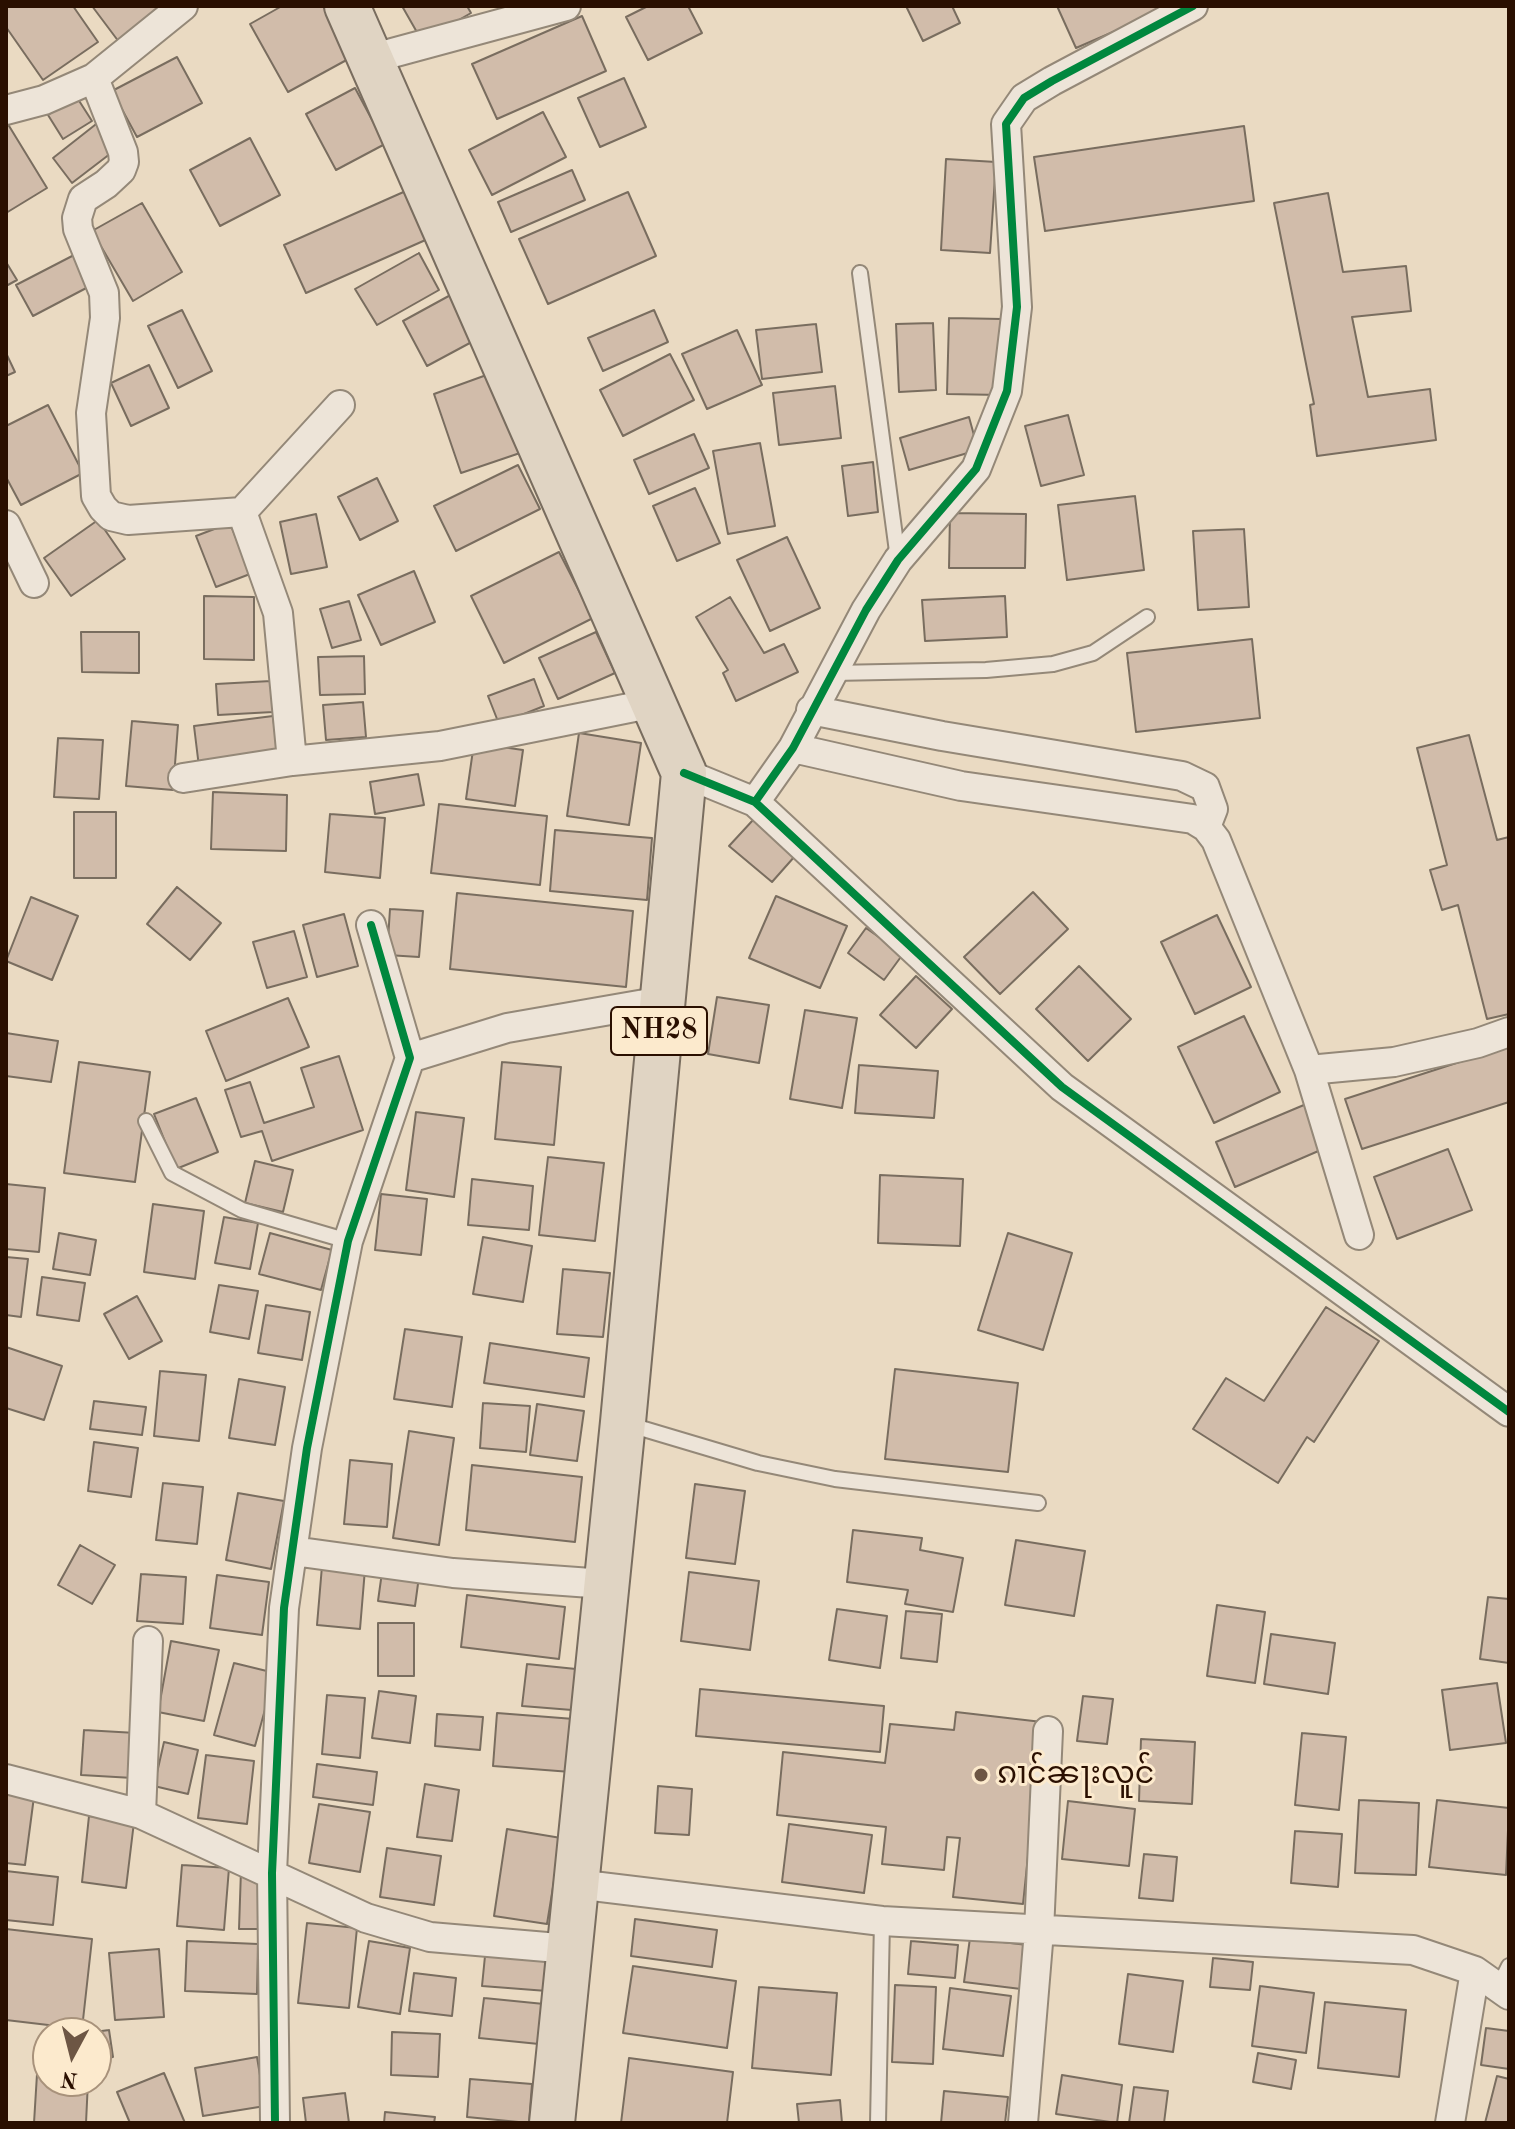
<!DOCTYPE html>
<html>
<head>
<meta charset="utf-8">
<style>
  body { margin:0 }
  #map { position:relative; width:1515px; height:2129px; overflow:hidden; background:#eadac2; font-family:"Old Standard TT",serif }
  canvas { display:block }
  .frame { position:absolute; inset:0; border:8px solid #2a0f00; pointer-events:none }
  .north { position:absolute; left:32px; top:2017px; width:80px; height:80px; box-sizing:border-box; background:#fceacd; border:2px solid #a8927b; border-radius:50%; rotate:187deg; font-size:22px; font-weight:700; line-height:32px; text-align:center; color:#2a0f00 }
  .north::after { content:''; display:block; margin:auto; width:28px; height:36px; background:#6d5644; clip-path:polygon(50% 0,100% 100%,50% 72%,0 100%) }
</style>
</head>
<body>
<div id="map">
<canvas width="1515" height="2129"></canvas>
<div class="frame"></div>
<div class="north">N</div>
</div>
<script>
const c = document.querySelector('canvas').getContext('2d');
c.lineJoin = 'round';
function fillPath(path, color) { c.fillStyle = color; c.fill(path, 'evenodd'); }
const shape = rows => new Path2D(rows.map(r => 'M' + r).join(''));
function strokePath(path, color, width, dash) { c.strokeStyle = color; c.lineWidth = width; c.lineCap = dash ? 'butt' : 'round'; c.setLineDash(dash || []); c.stroke(path); }
function label(font, color, halo, rows, align = 'center') {
  c.font = font + ' "Old Standard TT","Noto Sans Myanmar",serif'; c.lineWidth = 6; c.setLineDash([]); c.textBaseline = 'middle'; c.strokeStyle = halo; c.fillStyle = color; for (const [text, x, y, turn = 0] of rows) {
    c.save(); c.translate(x, y); c.rotate((+turn || 0) * Math.PI / 180); c.textAlign = isNaN(turn) ? turn : align; if (halo) c.strokeText(text, 0, 0); c.fillText(text, 0, 0); c.restore();
  }
}
const building = shape([
  [6,6,73,6,98,42,43,80,6,27,6,6],
  [92,6,168,6,119,42,92,6],
  [282,6,323,6,352,57,288,92,250,24,282,6],
  [402,6,467,6,471,13,422,41,402,6],
  [648,6,688,6,702,33,648,60,626,17,648,6],
  [906,6,952,6,960,23,923,41,906,6],
  [1057,6,1173,6,1076,48,1057,6],
  [582,16,606,71,497,119,472,64,582,16],
  [177,57,202,103,137,137,112,91,177,57],
  [624,78,646,127,600,147,578,98,624,78],
  [355,88,385,144,336,170,306,114,355,88],
  [76,96,92,121,63,139,48,115,76,96],
  [543,112,566,157,492,195,469,150,543,112],
  [6,121,47,188,6,213,6,121],
  [100,121,119,147,72,183,53,158,100,121],
  [1244,126,1254,201,1045,231,1034,157,1244,126],
  [250,138,280,195,220,226,190,170,250,138],
  [946,159,996,162,990,253,941,250,946,159],
  [572,170,585,200,511,232,498,202,572,170],
  [408,190,430,238,306,293,284,245,408,190],
  [628,192,656,256,548,304,519,239,628,192],
  [1328,193,1343,272,1406,266,1411,311,1352,317,1368,397,1430,389,1436,440,1317,456,1310,405,1314,404,1274,203,1328,193],
  [142,203,182,272,133,301,92,231,142,203],
  [419,253,439,290,377,325,355,289,419,253],
  [76,254,92,285,33,316,16,285,76,254],
  [6,262,17,280,6,286,6,262],
  [456,292,481,337,427,366,403,321,456,292],
  [182,310,212,371,178,388,148,326,182,310],
  [654,310,668,342,603,371,588,338,654,310],
  [949,318,1002,319,1001,395,947,394,949,318],
  [933,323,936,390,899,392,896,324,933,323],
  [816,324,822,372,762,379,756,330,816,324],
  [737,330,762,385,707,409,682,354,737,330],
  [6,353,15,372,6,376,6,353],
  [670,354,694,400,623,436,600,390,670,354],
  [149,365,169,408,131,426,111,383,149,365],
  [492,373,520,453,461,473,434,394,492,373],
  [835,386,841,438,779,445,773,393,835,386],
  [48,405,83,473,21,505,6,477,6,426,48,405],
  [1068,415,1084,475,1041,486,1025,426,1068,415],
  [969,417,978,450,909,470,900,438,969,417],
  [694,434,709,468,649,494,634,460,694,434],
  [760,443,775,526,728,534,713,451,760,443],
  [873,462,878,512,848,516,842,466,873,462],
  [518,465,540,509,456,551,434,506,518,465],
  [377,478,398,521,360,540,338,497,377,478],
  [695,488,720,543,677,561,653,506,695,488],
  [1135,496,1144,570,1067,580,1058,505,1135,496],
  [950,513,1026,514,1025,568,949,568,950,513],
  [316,514,327,567,291,574,280,522,316,514],
  [98,520,125,559,71,596,44,558,98,520],
  [230,523,250,574,216,587,196,536,230,523],
  [1244,529,1249,607,1198,610,1193,531,1244,529],
  [787,537,820,608,770,631,737,560,787,537],
  [559,552,593,618,504,663,471,596,559,552],
  [414,571,435,622,381,645,358,595,414,571],
  [204,596,254,597,254,660,204,659,204,596],
  [1005,596,1007,637,925,641,922,600,1005,596],
  [730,597,764,653,784,644,798,672,736,701,723,673,728,670,696,617,730,597],
  [349,601,361,640,332,648,320,609,349,601],
  [81,632,139,632,139,673,82,672,81,632],
  [596,632,615,673,558,699,539,658,596,632],
  [1252,639,1260,718,1136,732,1127,653,1252,639],
  [364,656,365,694,320,695,318,657,364,656],
  [534,679,544,706,499,724,488,696,534,679],
  [271,681,273,712,218,715,216,684,271,681],
  [363,702,366,737,326,740,323,705,363,702],
  [273,716,278,757,199,767,194,726,273,716],
  [132,721,178,725,173,790,126,786,132,721],
  [579,733,641,743,629,825,567,816,579,733],
  [1469,735,1497,840,1509,837,1509,1014,1487,1019,1458,905,1442,910,1430,870,1447,865,1417,748,1469,735],
  [58,738,103,740,99,799,54,797,58,738],
  [474,743,523,750,515,806,466,799,474,743],
  [418,774,424,805,375,814,370,782,418,774],
  [213,792,287,795,286,851,211,849,213,792],
  [439,804,547,816,540,885,431,873,439,804],
  [74,812,116,812,116,878,74,878,74,812],
  [330,814,385,818,380,878,325,872,330,814],
  [753,820,795,856,772,882,729,846,753,820],
  [555,830,652,838,647,900,550,891,555,830],
  [177,887,221,923,190,960,147,924,177,887],
  [1033,892,1068,929,1000,994,964,957,1033,892],
  [457,893,633,911,626,987,450,969,457,893],
  [776,896,847,926,820,988,749,958,776,896],
  [31,897,78,916,52,980,6,961,31,897],
  [390,909,423,911,419,957,387,955,390,909],
  [344,914,358,966,317,977,303,925,344,914],
  [1217,915,1251,987,1195,1014,1161,942,1217,915],
  [866,928,903,954,884,980,848,953,866,928],
  [294,931,307,977,267,988,253,942,294,931],
  [1079,966,1131,1019,1088,1061,1036,1009,1079,966],
  [916,976,952,1009,916,1048,880,1015,916,976],
  [717,997,769,1005,759,1063,708,1054,717,997],
  [288,998,309,1047,226,1081,206,1031,288,998],
  [805,1010,857,1018,842,1108,790,1099,805,1010],
  [1244,1016,1280,1092,1214,1123,1178,1047,1244,1016],
  [6,1033,58,1041,51,1082,6,1076,6,1033],
  [1509,1046,1509,1102,1362,1149,1345,1099,1509,1046],
  [339,1056,363,1130,272,1161,262,1131,241,1137,225,1090,250,1082,264,1123,314,1107,301,1068,339,1056],
  [79,1062,150,1072,135,1182,64,1173,79,1062],
  [502,1062,561,1067,554,1145,495,1139,502,1062],
  [859,1065,938,1071,934,1118,855,1113,859,1065],
  [196,1098,218,1152,176,1169,154,1114,196,1098],
  [1311,1102,1330,1146,1235,1187,1216,1142,1311,1102],
  [416,1112,464,1118,454,1197,406,1190,416,1112],
  [1448,1149,1472,1210,1397,1239,1374,1177,1448,1149],
  [548,1157,604,1163,595,1241,539,1235,548,1157],
  [255,1161,293,1170,283,1212,245,1203,255,1161],
  [880,1175,963,1179,960,1246,878,1243,880,1175],
  [472,1179,533,1186,529,1230,468,1225,472,1179],
  [6,1184,45,1188,39,1252,6,1249,6,1184],
  [381,1194,427,1199,421,1255,375,1250,381,1194],
  [153,1204,204,1211,195,1279,144,1272,153,1204],
  [224,1217,258,1223,250,1269,215,1263,224,1217],
  [59,1233,96,1240,90,1275,53,1269,59,1233],
  [270,1233,332,1250,321,1290,259,1274,270,1233],
  [1008,1233,1072,1253,1043,1350,978,1330,1008,1233],
  [483,1237,532,1246,523,1302,473,1294,483,1237],
  [6,1257,28,1259,21,1317,6,1315,6,1257],
  [563,1269,610,1273,603,1337,557,1334,563,1269],
  [42,1277,85,1283,79,1321,37,1315,42,1277],
  [219,1285,258,1291,249,1339,210,1332,219,1285],
  [137,1296,162,1341,129,1359,104,1314,137,1296],
  [266,1305,310,1312,302,1360,258,1353,266,1305],
  [1326,1307,1379,1341,1314,1442,1307,1437,1278,1483,1193,1429,1226,1378,1264,1401,1326,1307],
  [405,1329,462,1337,452,1407,394,1399,405,1329],
  [490,1343,589,1358,584,1397,484,1383,490,1343],
  [6,1347,62,1366,44,1420,6,1408,6,1347],
  [895,1369,1018,1383,1008,1472,885,1459,895,1369],
  [160,1371,206,1375,199,1441,154,1436,160,1371],
  [239,1379,285,1387,275,1445,229,1438,239,1379],
  [94,1401,146,1407,142,1435,90,1429,94,1401],
  [483,1403,530,1406,526,1452,480,1448,483,1403],
  [537,1404,584,1411,577,1461,530,1455,537,1404],
  [409,1431,454,1438,439,1545,393,1538,409,1431],
  [94,1442,138,1448,131,1497,88,1491,94,1442],
  [350,1460,392,1464,387,1527,344,1524,350,1460],
  [472,1465,582,1477,575,1542,466,1530,472,1465],
  [163,1483,203,1487,197,1544,156,1540,163,1483],
  [695,1484,745,1491,735,1564,686,1558,695,1484],
  [238,1493,284,1501,271,1569,226,1560,238,1493],
  [853,1530,922,1538,920,1550,963,1558,953,1612,905,1604,908,1590,847,1582,853,1530],
  [1016,1540,1085,1551,1074,1616,1005,1605,1016,1540],
  [80,1545,115,1565,92,1604,58,1585,80,1545],
  [383,1565,420,1569,415,1606,378,1601,383,1565],
  [322,1566,365,1569,360,1629,317,1625,322,1566],
  [689,1572,759,1581,750,1650,681,1641,689,1572],
  [141,1574,186,1577,183,1624,137,1621,141,1574],
  [217,1575,269,1582,262,1635,210,1628,217,1575],
  [467,1595,565,1607,559,1659,461,1647,467,1595],
  [1488,1597,1509,1599,1509,1663,1480,1659,1488,1597],
  [1217,1605,1265,1612,1255,1683,1207,1676,1217,1605],
  [837,1609,887,1616,880,1668,829,1660,837,1609],
  [906,1611,942,1614,937,1662,901,1658,906,1611],
  [378,1623,414,1623,414,1676,378,1676,378,1623],
  [1271,1634,1335,1643,1328,1694,1264,1684,1271,1634],
  [171,1641,219,1650,204,1721,158,1712,171,1641],
  [234,1663,275,1673,255,1746,214,1735,234,1663],
  [527,1664,576,1669,572,1710,522,1706,527,1664],
  [1497,1683,1506,1743,1450,1750,1442,1690,1497,1683],
  [700,1689,884,1706,880,1752,696,1736,700,1689],
  [379,1691,416,1696,410,1743,372,1738,379,1691],
  [327,1695,365,1698,360,1758,322,1754,327,1695],
  [1083,1696,1113,1699,1107,1744,1077,1741,1083,1696],
  [956,1712,1042,1722,1023,1904,953,1897,960,1838,947,1837,944,1870,882,1864,886,1827,777,1815,783,1752,885,1763,890,1724,954,1730,956,1712],
  [497,1713,574,1719,571,1772,493,1766,497,1713],
  [437,1714,483,1717,480,1750,435,1746,437,1714],
  [84,1730,136,1733,133,1778,81,1775,84,1730],
  [1302,1733,1346,1737,1339,1810,1295,1805,1302,1733],
  [1141,1739,1195,1742,1192,1804,1139,1801,1141,1739],
  [164,1742,198,1750,188,1794,154,1786,164,1742],
  [206,1755,254,1761,247,1824,198,1818,206,1755],
  [317,1764,377,1772,373,1805,313,1797,317,1764],
  [425,1784,459,1790,452,1841,417,1837,425,1784],
  [6,1785,35,1789,25,1865,6,1863,6,1785],
  [658,1786,692,1789,689,1835,655,1833,658,1786],
  [1359,1800,1419,1803,1416,1875,1355,1873,1359,1800],
  [1437,1800,1509,1808,1506,1875,1429,1867,1437,1800],
  [1068,1801,1135,1809,1129,1866,1062,1859,1068,1801],
  [319,1804,370,1812,360,1872,309,1863,319,1804],
  [89,1816,134,1822,126,1888,82,1882,89,1816],
  [789,1824,872,1835,864,1893,782,1882,789,1824],
  [507,1829,561,1838,547,1924,494,1916,507,1829],
  [1295,1831,1342,1834,1338,1887,1291,1883,1295,1831],
  [387,1848,441,1856,434,1905,380,1897,387,1848],
  [1144,1854,1177,1857,1173,1901,1139,1898,1144,1854],
  [182,1865,229,1868,224,1930,177,1926,182,1865],
  [241,1870,263,1871,261,1929,239,1929,241,1870],
  [6,1871,58,1877,53,1925,6,1920,6,1871],
  [635,1919,717,1930,712,1967,631,1956,635,1919],
  [307,1923,357,1928,349,2008,298,2003,307,1923],
  [6,1929,92,1939,82,2029,6,2020,6,1929],
  [970,1938,1027,1945,1021,1989,964,1982,970,1938],
  [187,1941,258,1944,257,1994,185,1991,187,1941],
  [369,1941,410,1948,400,2014,358,2007,369,1941],
  [911,1941,958,1945,955,1978,908,1974,911,1941],
  [159,1949,164,2017,115,2020,109,1953,159,1949],
  [485,1956,550,1961,547,1991,482,1986,485,1956],
  [1213,1958,1253,1962,1250,1990,1210,1987,1213,1958],
  [633,1966,736,1981,727,2048,623,2033,633,1966],
  [414,1973,456,1978,452,2016,409,2011,414,1973],
  [1128,1974,1183,1981,1173,2052,1119,2044,1128,1974],
  [895,1985,936,1987,933,2064,892,2062,895,1985],
  [1260,1986,1314,1993,1306,2053,1252,2046,1260,1986],
  [759,1987,837,1993,831,2075,752,2068,759,1987],
  [950,1988,1011,1996,1003,2056,943,2049,950,1988],
  [484,1998,544,2004,539,2044,479,2038,484,1998],
  [1325,2002,1406,2010,1399,2077,1318,2068,1325,2002],
  [1486,2028,1509,2031,1509,2069,1481,2065,1486,2028],
  [109,2030,113,2057,96,2060,96,2033,87,2033,109,2030],
  [392,2032,440,2034,438,2077,391,2075,392,2032],
  [1258,2053,1296,2060,1291,2089,1253,2082,1258,2053],
  [257,2057,265,2106,203,2116,195,2068,257,2057],
  [629,2058,733,2072,727,2123,621,2123,629,2058],
  [164,2073,185,2123,130,2123,117,2092,164,2073],
  [37,2074,48,2075,48,2081,88,2081,86,2123,34,2123,37,2074],
  [1062,2075,1122,2085,1117,2123,1056,2114,1062,2075],
  [1497,2076,1509,2079,1509,2123,1485,2123,1497,2076],
  [470,2079,532,2084,529,2123,467,2117,470,2079],
  [1134,2087,1168,2091,1164,2123,1129,2123,1134,2087],
  [944,2091,1008,2097,1005,2123,941,2123,944,2091],
  [345,2093,349,2123,306,2123,303,2098,345,2093],
  [840,2100,842,2123,799,2123,797,2104,840,2100],
  [385,2112,435,2117,434,2123,384,2123,385,2112]
]);
fillPath(building, '#d1bcaa');
strokePath(building, '#796d5f', 2);
const service = shape([
  [860,273,898,559],
  [833,673,986,670,1053,664,1093,653,1147,617],
  [146,1121,172,1173,242,1210,348,1241],
  [627,1424,758,1463,835,1479,1038,1503],
  [1498,1988,1509,1966],
  [878,2123,882,1921]
]);
const minor = shape([
  [370,59,566,6],
  [94,78,123,152,124,162,121,170,106,184,83,199,77,218,78,229,104,293,105,318,91,413,96,496,103,508,111,516,128,520,242,512,340,405],
  [6,110,44,100,94,78,183,6],
  [242,512,278,613,292,761],
  [6,525,34,583],
  [811,710,942,736,1182,776,1205,787,1213,809,1206,827],
  [793,748,961,786,1193,819,1206,827,1216,840,1309,1070,1359,1235],
  [684,773,755,802,1062,1087,1509,1412],
  [183,778,292,761,440,746,654,703],
  [755,802,793,748,866,610,898,560,976,469,1007,391,1017,307,1006,124,1024,98,1052,81,1193,6],
  [410,1058,507,1028,662,1001],
  [1309,1070,1394,1062,1478,1043,1509,1032],
  [293,1551,453,1573,605,1584],
  [6,1779,141,1814,366,1918,430,1937,570,1949],
  [141,1814,148,1641],
  [576,1884,882,1921,1413,1950,1475,1971,1509,1995],
  [275,2123,272,1873,284,1608,307,1448,348,1241,410,1058,371,925],
  [1023,2123,1039,1931,1048,1731],
  [1450,2123,1475,1971]
]);
const trunk = shape([
  [347,6,684,773,623,1422,552,2123]
]);
strokePath(service, '#948878', 18);
strokePath(minor, '#948878', 32);
strokePath(trunk, '#796d5f', 48);
strokePath(service, '#ede4d8', 14);
strokePath(minor, '#ede4d8', 28);
strokePath(trunk, '#e0d4c3', 44);
strokePath(shape([
  [684,773,755,802,1062,1087,1509,1412],
  [755,802,793,748,866,610,898,560,976,469,1007,391,1017,307,1006,124,1024,98,1052,81,1193,6],
  [275,2123,272,1873,284,1608,307,1448,348,1241,410,1058,371,925]
]), '#00873e', 8);
for (const [x, y, r, color] of [
  [981,1775,8,"#6d5644"]
]) { const dot = new Path2D(); dot.arc(x, y, r, 0, 2 * Math.PI); c.fillStyle = color; c.fill(dot); strokePath(dot, '#fceacd', 3); }
for (const [x, y, w] of [
  [659,1031,96]
]) { const box = new Path2D(); box.roundRect(x - w / 2, y - 24, w, 48, 6); c.fillStyle = '#fceacd'; c.fill(box); strokePath(box, '#2a0f00', 2); }
label('bold 28px', '#2a0f00', null, [
  ["NH28",659,1031]
]);
label('30px', '#2a0f00', '#fceacd', [
  ["ၵၢင်ၼႃးလူင်",997,1775]
], 'left');
</script>
</body>
</html>
